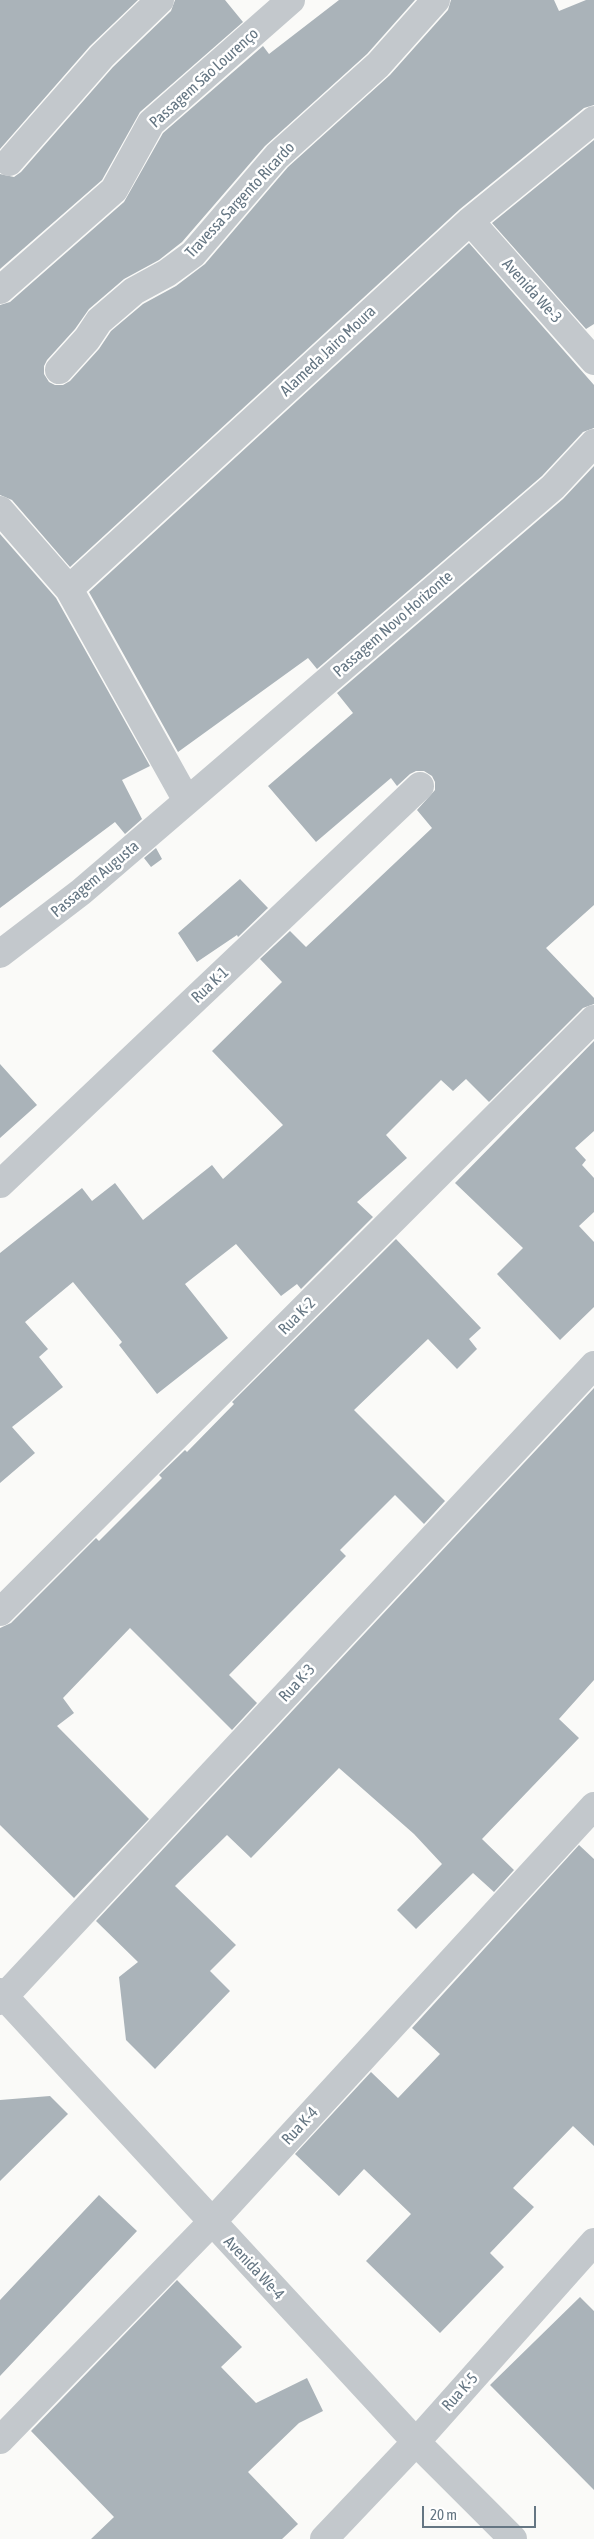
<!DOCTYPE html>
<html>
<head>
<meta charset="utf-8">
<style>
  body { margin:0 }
  #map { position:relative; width:594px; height:2539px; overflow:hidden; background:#fafaf8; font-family:"Asap Condensed",sans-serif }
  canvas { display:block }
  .scale { position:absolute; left:422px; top:2506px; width:114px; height:22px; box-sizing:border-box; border:2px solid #657683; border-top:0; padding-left:6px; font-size:15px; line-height:18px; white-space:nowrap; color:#657683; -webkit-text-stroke:4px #fff; paint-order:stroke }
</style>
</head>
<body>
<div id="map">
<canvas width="594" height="2539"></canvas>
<div class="scale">20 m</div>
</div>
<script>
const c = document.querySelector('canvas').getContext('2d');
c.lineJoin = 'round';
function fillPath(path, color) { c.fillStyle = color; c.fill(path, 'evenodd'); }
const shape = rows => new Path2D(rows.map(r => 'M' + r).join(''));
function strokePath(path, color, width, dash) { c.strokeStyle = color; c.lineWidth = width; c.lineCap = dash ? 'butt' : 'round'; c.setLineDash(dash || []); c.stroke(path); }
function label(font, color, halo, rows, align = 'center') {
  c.font = font + ' "Asap Condensed",sans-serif'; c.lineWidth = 5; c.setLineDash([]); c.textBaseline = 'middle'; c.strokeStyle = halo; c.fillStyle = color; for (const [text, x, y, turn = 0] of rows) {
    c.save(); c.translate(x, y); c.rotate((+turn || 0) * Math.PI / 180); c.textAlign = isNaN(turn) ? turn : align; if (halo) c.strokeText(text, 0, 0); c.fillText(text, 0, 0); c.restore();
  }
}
fillPath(shape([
  [0,0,138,0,90,46,0,149],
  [175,0,225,0,243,22,140,112,102,180,0,269,0,174,14,177,21,172,113,67,171,11],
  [339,0,415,0,367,54,265,146,182,242,159,260,124,279,89,309,75,329,47,360,44,366,44,374,49,382,55,385,63,385,70,381,99,349,111,331,143,304,176,286,205,264,288,167,390,75,448,10,451,0,554,0,559,11,586,0,594,0,594,105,584,108,460,209,70,567,12,500,0,495,0,305,10,302,124,202,163,133,263,46,269,54],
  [594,140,594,324,586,329,492,223],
  [469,243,594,385,594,428,583,432,542,476,317,669,308,658,178,752,89,592],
  [594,466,594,905,546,948,594,998,594,1004,583,1008,489,1102,466,1079,453,1091,441,1080,386,1135,407,1158,357,1202,373,1217,301,1289,297,1284,281,1296,236,1244,185,1284,228,1338,157,1394,119,1345,122,1342,73,1282,25,1322,48,1349,39,1357,63,1387,12,1427,35,1453,0,1483,0,1253,82,1188,92,1201,115,1183,143,1220,212,1165,223,1179,283,1125,212,1051,282,982,260,959,290,931,306,947,432,828,417,810,435,790,435,782,432,776,424,771,416,771,410,774,397,786,391,778,316,842,268,786,353,713,337,693,563,499],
  [0,534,56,598,150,766,122,780,142,819,125,834,115,822,0,908],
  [156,848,162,859,151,867,144,858],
  [240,879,268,908,238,937,237,935,197,962,178,933],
  [594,1041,594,1131,575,1148,586,1160,582,1165,594,1178,594,1212,579,1226,594,1242,594,1307,560,1340,497,1274,523,1248,455,1183],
  [0,1064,37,1105,0,1138],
  [396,1239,481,1328,469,1339,477,1349,457,1369,428,1339,354,1410,445,1501,424,1524,395,1495,340,1550,346,1556,229,1675,257,1703,232,1730,130,1628,63,1698,74,1713,57,1726,149,1819,74,1898,0,1825,0,1628,11,1623,96,1538,99,1541,162,1478,159,1475,185,1450,187,1452,234,1404,232,1402],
  [594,1388,594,1680,559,1719,579,1738,482,1839,514,1870,494,1892,473,1873,416,1929,397,1910,442,1864,414,1834,339,1768,251,1858,227,1835,175,1886,236,1945,210,1971,230,1991,155,2069,126,2040,119,1977,138,1962,96,1921],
  [579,1845,594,1859,594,2146,573,2126,513,2188,534,2207,490,2253,504,2267,440,2333,366,2261,411,2214,364,2169,339,2196,295,2154,371,2072,398,2098,440,2054,412,2028],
  [50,2096,68,2114,0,2181,0,2100],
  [99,2195,137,2231,0,2376,0,2300],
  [177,2280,242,2347,221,2367,256,2403,307,2378,323,2411,299,2423,248,2472,298,2524,282,2539,91,2539,114,2517,31,2431],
  [580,2297,594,2311,594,2490,490,2385]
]), '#aab3b9');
strokePath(shape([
  [9,162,102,56,160,0],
  [470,221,594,361],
  [0,290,114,190,151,123,291,0],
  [59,370,87,339,99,321,134,291,167,273,193,254,277,156,378,65,436,0],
  [0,510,69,589,187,801],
  [69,589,470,221,594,120],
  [0,954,81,892,553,487,594,443],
  [0,1184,420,786],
  [0,1612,594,1019],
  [0,1992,416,2442,513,2539],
  [0,2001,594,1365],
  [0,2440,211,2223,594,1806],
  [324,2539,416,2442,594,2242]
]), '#c3c8cc', 28);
label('16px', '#657683', '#fff', [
  ["Passagem São Lourenço",204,78,-42],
  ["Travessa Sargento Ricardo",240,200,-47],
  ["Avenida We-3",532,291,48],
  ["Alameda Jairo Moura",328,351,-43],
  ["Passagem Novo Horizonte",393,624,-41],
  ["Passagem Augusta",95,879,-40],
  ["Rua K-1",210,985,-43],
  ["Rua K-2",297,1316,-45],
  ["Rua K-3",297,1683,-47],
  ["Rua K-4",300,2126,-47],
  ["Avenida We-4",254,2268,47],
  ["Rua K-5",460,2392,-48]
]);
</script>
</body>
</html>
